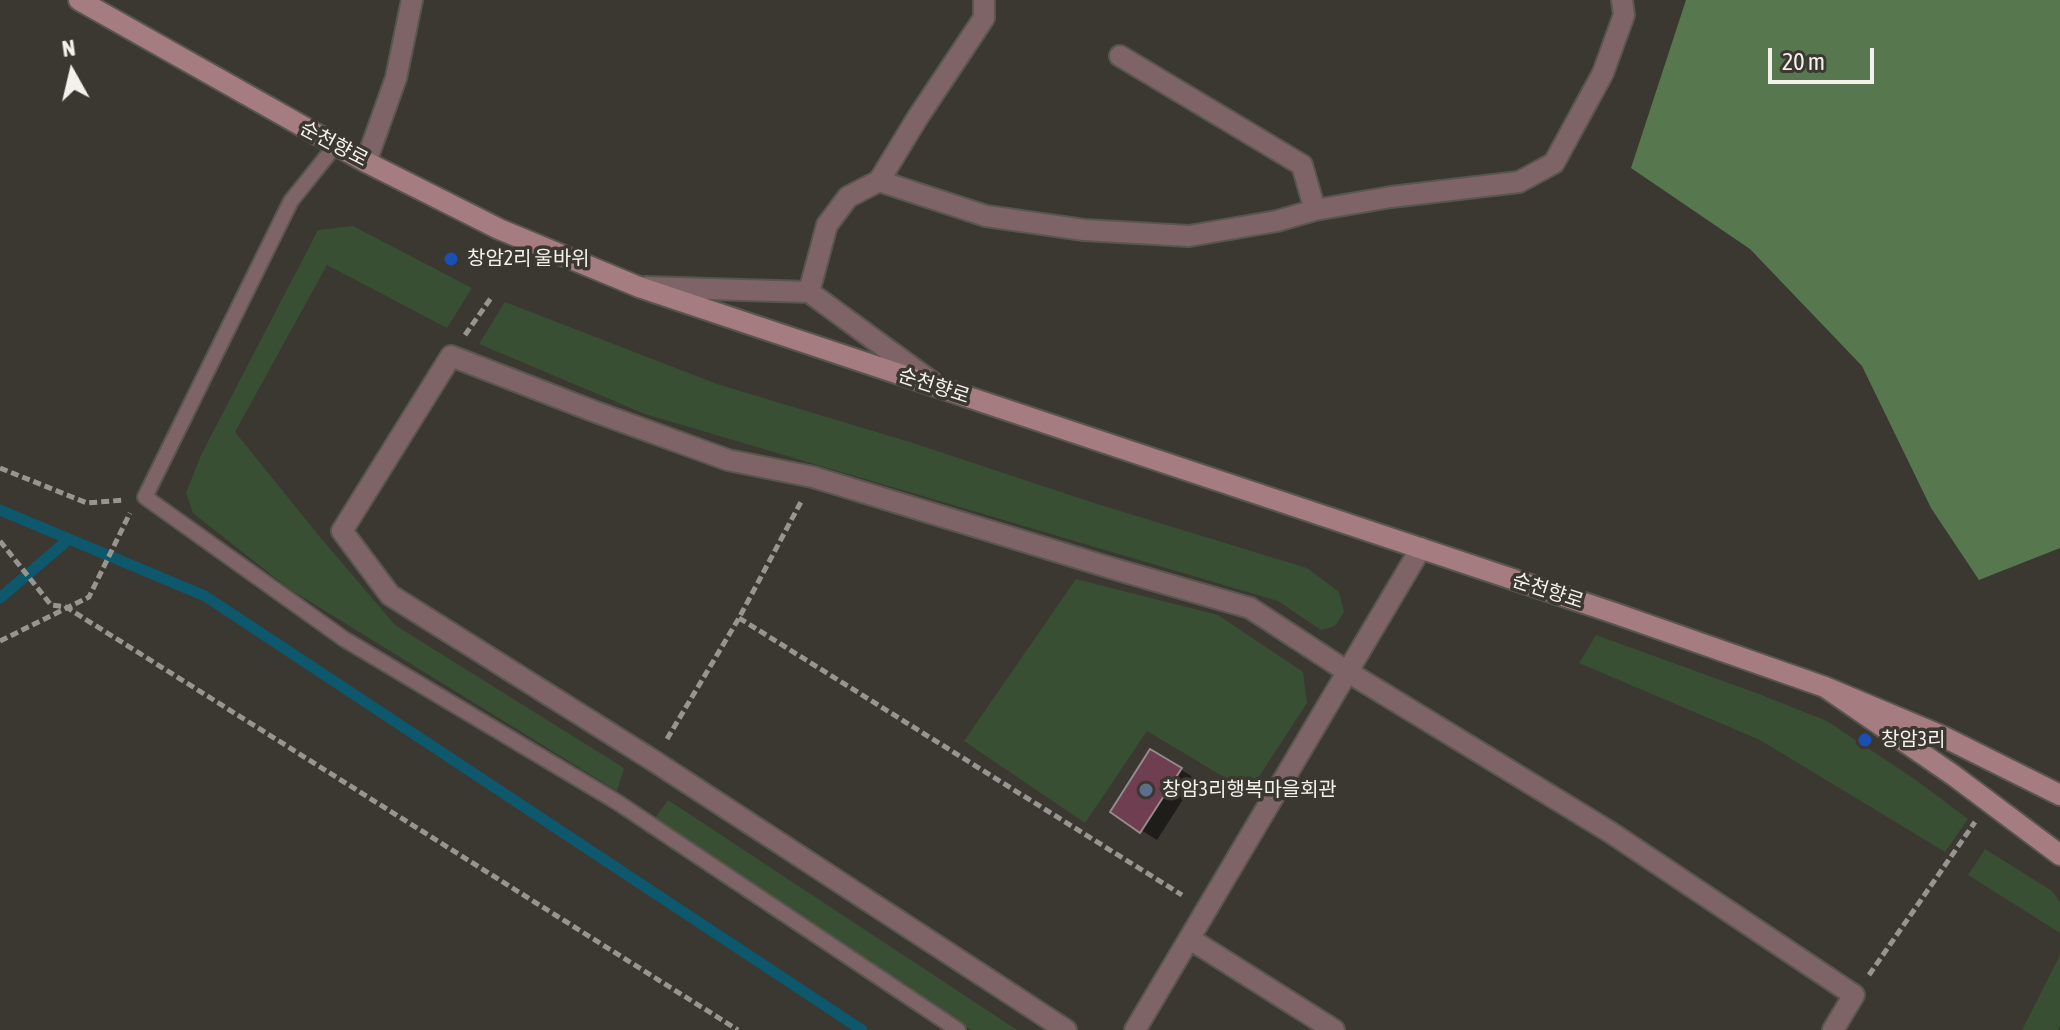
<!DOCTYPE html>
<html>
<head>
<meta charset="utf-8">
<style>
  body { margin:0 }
  #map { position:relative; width:2060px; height:1030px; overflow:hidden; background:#3b3731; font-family:"Asap Condensed",sans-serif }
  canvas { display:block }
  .north { position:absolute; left:32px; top:32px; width:80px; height:80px; -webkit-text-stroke:6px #3b3731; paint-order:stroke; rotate:352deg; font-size:22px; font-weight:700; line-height:32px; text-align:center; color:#f4f1ed }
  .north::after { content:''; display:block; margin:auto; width:28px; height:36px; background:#f4f1ed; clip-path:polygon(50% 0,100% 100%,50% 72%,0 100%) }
  .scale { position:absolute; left:1768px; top:48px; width:106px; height:36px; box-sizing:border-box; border:4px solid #f4f1ed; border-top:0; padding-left:10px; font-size:24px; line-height:28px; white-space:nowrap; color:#f4f1ed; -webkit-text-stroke:6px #3b3731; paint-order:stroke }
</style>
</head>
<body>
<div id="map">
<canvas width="2060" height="1030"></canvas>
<div class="north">N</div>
<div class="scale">20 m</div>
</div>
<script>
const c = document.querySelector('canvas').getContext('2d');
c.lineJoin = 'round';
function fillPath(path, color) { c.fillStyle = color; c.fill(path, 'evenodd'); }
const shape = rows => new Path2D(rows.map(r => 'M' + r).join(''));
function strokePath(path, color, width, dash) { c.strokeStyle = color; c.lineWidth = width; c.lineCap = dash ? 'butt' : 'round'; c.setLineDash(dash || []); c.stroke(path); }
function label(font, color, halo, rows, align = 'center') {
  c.font = font + ' "Asap Condensed","Noto Sans KR",sans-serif'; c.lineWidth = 7; c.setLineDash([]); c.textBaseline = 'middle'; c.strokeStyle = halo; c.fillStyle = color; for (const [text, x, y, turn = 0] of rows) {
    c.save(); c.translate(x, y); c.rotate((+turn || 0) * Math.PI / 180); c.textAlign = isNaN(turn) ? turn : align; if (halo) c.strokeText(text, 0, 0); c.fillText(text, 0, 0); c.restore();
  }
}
fillPath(shape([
  [353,226,472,288,447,328,327,265,235,432,320,537,395,625,624,768,617,791,288,588,193,513,186,493,201,455,318,230],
  [505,302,717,384,913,443,1094,503,1307,568,1339,592,1344,612,1335,626,1321,630,1278,601,645,414,479,344],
  [1076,579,1218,615,1303,672,1307,703,1249,792,1147,731,1085,823,964,741],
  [1596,635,1759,694,1827,721,1916,780,1968,819,1945,852,1760,740,1579,663],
  [668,800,1017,1030,971,1030,739,884,655,818],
  [1985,849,2052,891,2060,902,2060,933,1968,875],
  [2060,955,2060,1025,2058,1030,2022,1030]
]), '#394f33');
fillPath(shape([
  [1686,0,2060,0,2060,548,1979,580,1931,508,1862,366,1750,249,1631,168]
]), '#57784e');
fillPath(shape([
  [1151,751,1196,779,1157,840,1113,812]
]), '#0007');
strokePath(shape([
  [0,510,205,596,862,1030],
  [0,598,69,539]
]), '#0d586d', 11);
const building = shape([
  [1150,749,1182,768,1140,833,1110,812,1150,749]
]);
fillPath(building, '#703e51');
strokePath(building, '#958b8e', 2);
const service = shape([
  [335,146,291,201,145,497,344,639,617,802,958,1030]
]);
const minor = shape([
  [1120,56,1302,165,1315,210],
  [366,162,396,78,412,0],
  [879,181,918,117,984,18,984,0],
  [646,287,809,292,932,382],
  [809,292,827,225,848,197,879,181,986,216,1084,230,1189,236,1277,221,1315,210,1391,197,1519,182,1554,163,1603,73,1624,15,1622,0],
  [1190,939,1334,1030],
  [1066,1030,654,761,390,595,342,531,451,356,593,411,728,460,813,477,1111,568,1250,608,1348,672,1610,832,1854,995,1833,1030],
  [1135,1030,1421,548]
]);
const secondary = shape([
  [79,0,366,162,499,229,639,287,1614,613,1825,687],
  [2060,795,1942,736,1825,687,1953,775,2060,855]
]);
strokePath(service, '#59554f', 18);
strokePath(minor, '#59554f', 24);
strokePath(secondary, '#59554f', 24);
strokePath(shape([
  [465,335,491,298],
  [0,468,87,503,124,500],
  [0,541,51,605,66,607,738,1030],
  [739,618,1182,895],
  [0,641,89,597,130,513],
  [667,739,739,618,802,500],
  [1869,975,1975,822]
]), '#989590', 5, [8, 4]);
strokePath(service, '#7e6466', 14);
strokePath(minor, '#7e6466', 20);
strokePath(secondary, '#a57c7f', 20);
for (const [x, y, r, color] of [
  [451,259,8,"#1a4fb4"],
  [1865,740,8,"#1a4fb4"],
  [1146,790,8,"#5c6f8a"]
]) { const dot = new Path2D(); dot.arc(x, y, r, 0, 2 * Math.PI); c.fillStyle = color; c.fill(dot); strokePath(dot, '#3b3731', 3); }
label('20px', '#f4f1ed', '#3b3731', [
  ["순천향로",334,144,28],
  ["순천향로",934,386,18],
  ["순천향로",1548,591,18]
]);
label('20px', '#f4f1ed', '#3b3731', [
  ["창암2리 울바위",467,259],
  ["창암3리",1881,740],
  ["창암3리행복마을회관",1162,790]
], 'left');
</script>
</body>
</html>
